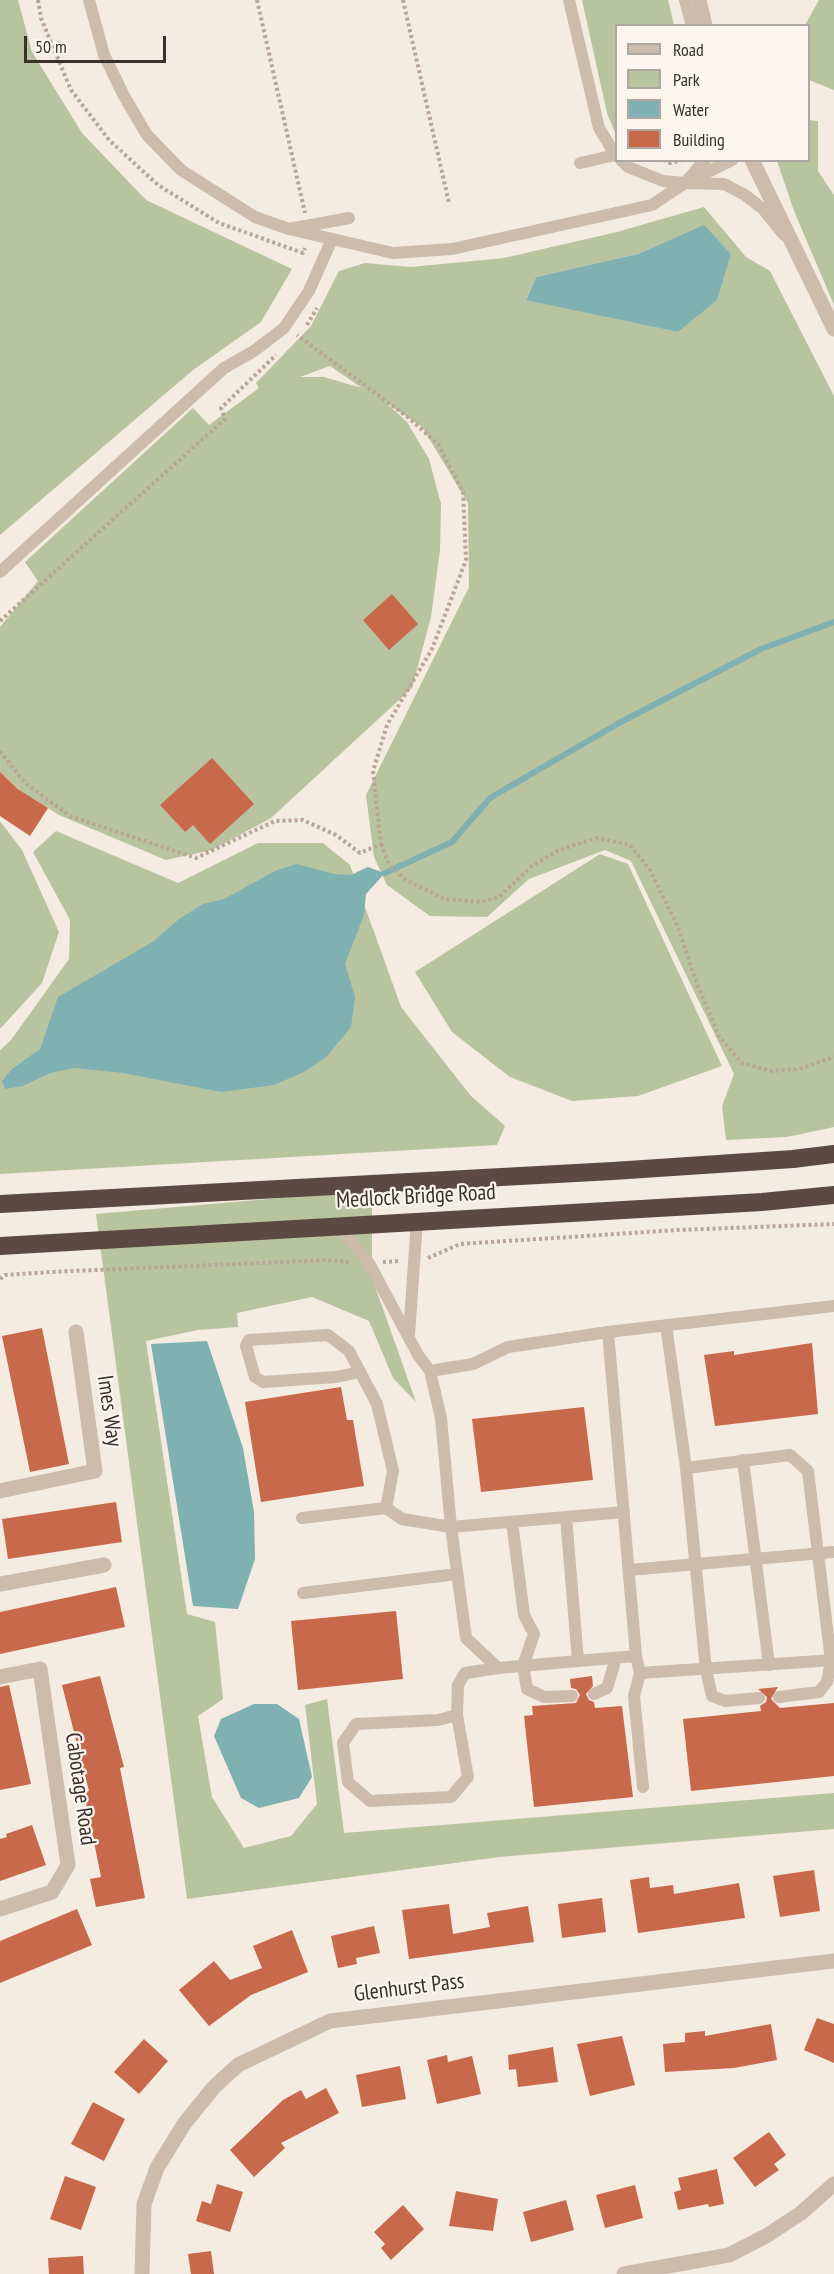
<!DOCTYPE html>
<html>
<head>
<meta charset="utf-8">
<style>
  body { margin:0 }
  #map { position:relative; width:834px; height:2274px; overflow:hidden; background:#f4ebe1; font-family:"PT Sans Narrow",sans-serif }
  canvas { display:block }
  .legend { position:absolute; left:615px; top:24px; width:195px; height:138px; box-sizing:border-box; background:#fbf5ee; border:2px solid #aea6a0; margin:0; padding:8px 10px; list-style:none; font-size:18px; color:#3b302b }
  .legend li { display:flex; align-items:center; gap:12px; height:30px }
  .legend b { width:30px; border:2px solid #aea6a0 }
  .scale { position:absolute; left:24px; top:36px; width:142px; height:27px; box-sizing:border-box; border:3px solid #3b302b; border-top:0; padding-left:8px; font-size:18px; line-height:21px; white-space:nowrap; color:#3b302b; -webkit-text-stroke:4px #fbf5ee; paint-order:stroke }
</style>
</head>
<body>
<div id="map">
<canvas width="834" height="2274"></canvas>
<ul class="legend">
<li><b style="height:8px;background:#cdbbac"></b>Road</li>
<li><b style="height:16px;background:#b8c4a0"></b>Park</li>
<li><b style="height:16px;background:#7fb0b2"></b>Water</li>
<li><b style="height:16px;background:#c8694b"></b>Building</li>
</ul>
<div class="scale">50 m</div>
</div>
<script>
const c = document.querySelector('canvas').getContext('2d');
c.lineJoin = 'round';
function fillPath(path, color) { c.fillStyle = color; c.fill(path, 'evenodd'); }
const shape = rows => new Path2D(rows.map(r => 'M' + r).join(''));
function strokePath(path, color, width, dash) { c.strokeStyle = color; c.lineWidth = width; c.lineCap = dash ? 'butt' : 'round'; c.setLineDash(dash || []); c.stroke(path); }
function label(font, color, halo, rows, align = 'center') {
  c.font = font + ' "PT Sans Narrow",sans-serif'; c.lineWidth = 4.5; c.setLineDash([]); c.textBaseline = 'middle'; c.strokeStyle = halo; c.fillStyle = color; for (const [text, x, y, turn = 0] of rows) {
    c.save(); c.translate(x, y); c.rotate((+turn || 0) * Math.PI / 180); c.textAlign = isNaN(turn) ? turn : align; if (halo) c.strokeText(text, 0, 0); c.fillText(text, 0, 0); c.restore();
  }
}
fillPath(shape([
  [0,0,18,0,32,52,82,133,146,200,292,269,261,322,193,370,0,535],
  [582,0,668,0,674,25,616,26,616,135,607,113],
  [819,0,834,0,834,90,809,80,808,26,805,25],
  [809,120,818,121,818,171,834,195,834,305,794,211,777,161,808,160],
  [704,207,746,257,770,271,834,396,834,1127,787,1137,726,1140,722,1106,734,1074,631,861,605,850,529,879,487,917,430,916,387,885,374,857,366,795,469,587,468,503,422,427,385,402,407,422,429,459,441,504,440,550,431,617,412,688,271,818,212,850,166,860,59,815,21,791,0,772,0,627,38,581,25,562,193,408,209,425,259,388,256,383,311,326,339,271,365,263,411,267,504,258,617,232],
  [703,226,731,254,678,332,526,299,536,277,638,254],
  [330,366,362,388,324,377,300,377],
  [0,821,22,850,59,932,42,983,0,1029],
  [56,831,178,883,258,843,323,843,350,865,401,1007,471,1096,505,1126,497,1145,0,1174,0,1050,11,1040,69,959,70,920,33,852],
  [600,854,628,864,722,1066,638,1096,572,1101,510,1077,452,1032,415,972],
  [372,1190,372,1278,416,1402,393,1378,369,1321,312,1297,237,1313,238,1327,198,1330,146,1341,187,1614,215,1622,223,1699,198,1716,212,1797,244,1848,291,1836,317,1804,305,1705,327,1699,344,1833,834,1793,834,1829,499,1857,187,1899,96,1214]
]), '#b8c4a0');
fillPath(shape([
  [704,225,731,254,717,300,678,332,526,300,536,277,638,254],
  [297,864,334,874,351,875,368,867,385,873,366,894,364,915,345,964,355,997,351,1027,326,1057,304,1072,274,1085,221,1092,123,1073,74,1068,50,1073,23,1086,5,1089,2,1081,12,1069,40,1049,58,997,154,941,179,919,203,904,224,899,277,870],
  [207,1341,243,1448,254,1512,255,1559,238,1609,193,1606,151,1344],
  [254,1704,277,1704,299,1719,312,1777,299,1798,259,1808,241,1798,214,1736,221,1719]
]), '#7fb0b2');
strokePath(shape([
  [385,873,452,842,490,798,619,723,761,649,834,622]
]), '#7fb0b2', 6);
fillPath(shape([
  [392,594,418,624,389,650,363,620],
  [212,758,254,804,210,844,193,825,185,832,160,805],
  [0,772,18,789,48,808,30,836,0,816],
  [42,1328,69,1464,30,1472,2,1336],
  [812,1343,818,1414,715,1426,704,1355,734,1351,734,1355],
  [341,1387,347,1420,353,1420,364,1486,261,1502,245,1402],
  [584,1407,593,1480,481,1492,472,1419],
  [116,1502,122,1542,8,1559,2,1519],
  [116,1587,125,1627,0,1654,0,1612],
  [396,1611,403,1679,298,1690,291,1621],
  [100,1676,124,1767,120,1768,145,1898,96,1907,90,1879,101,1877,84,1792,89,1791,62,1685],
  [592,1676,593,1686,586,1694,589,1700,594,1702,595,1708,622,1706,633,1797,534,1807,524,1716,533,1715,532,1706,576,1703,580,1695,576,1689,571,1688,570,1679],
  [9,1685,31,1784,0,1790,0,1687],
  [778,1687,771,1699,780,1708,834,1703,834,1776,691,1791,683,1719,761,1711,760,1706,766,1702,767,1697,758,1689],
  [32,1825,46,1865,0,1881,0,1839,7,1837,6,1834],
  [814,1870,820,1911,780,1917,773,1876],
  [649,1877,650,1888,673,1885,674,1894,739,1883,745,1918,638,1933,630,1880],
  [602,1898,606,1932,562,1938,558,1904],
  [449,1904,453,1934,490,1927,487,1913,528,1906,534,1942,409,1959,402,1910],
  [77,1909,92,1945,0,1983,0,1941],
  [374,1926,380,1953,356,1958,357,1964,338,1968,331,1936],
  [292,1930,308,1972,251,1995,209,2026,179,1990,214,1961,230,1980,262,1968,253,1946],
  [817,2018,834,2024,834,2063,804,2050],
  [771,2024,777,2060,734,2068,665,2072,663,2044,685,2042,685,2033,705,2031,705,2036],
  [622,2036,635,2085,590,2096,577,2044],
  [144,2039,168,2061,139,2094,114,2072],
  [553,2047,558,2082,518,2087,516,2069,509,2070,508,2055],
  [447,2055,448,2062,472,2056,481,2094,437,2104,427,2060],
  [400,2066,406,2099,362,2107,356,2075],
  [326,2088,339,2113,281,2143,285,2148,254,2177,230,2150,283,2100,301,2090,306,2099],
  [93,2102,125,2119,104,2161,71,2144],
  [769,2132,786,2155,774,2164,779,2170,755,2187,733,2158],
  [717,2169,724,2204,709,2207,708,2204,678,2210,674,2192,681,2190,678,2178],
  [65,2176,96,2187,81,2230,50,2219],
  [217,2184,243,2192,230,2232,196,2221,202,2201,211,2204],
  [635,2185,643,2218,605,2228,596,2195],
  [456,2191,498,2199,493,2231,449,2226],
  [566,2200,574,2230,531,2242,523,2212],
  [403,2205,424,2229,391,2260,381,2248,385,2244,374,2232],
  [211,2251,214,2274,191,2274,188,2254],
  [83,2256,84,2274,49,2274,48,2258]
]), '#c8694b');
strokePath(shape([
  [38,0,41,18,71,90,109,140,158,185,219,223,303,253,305,248],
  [257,0,305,213],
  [403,0,449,203],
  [663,160,670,163,682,160],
  [307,325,317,308],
  [0,621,225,419,221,408,276,355],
  [0,751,25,783,70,816,196,858,275,821,303,820,336,835,360,853,381,844,373,771,387,725,432,649,466,560,463,492,438,444,409,418,297,335],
  [381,844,389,864,407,881,445,899,480,902,499,897,533,865,559,850,597,838,630,845,650,870,678,927,694,976,719,1037,742,1063,771,1071,799,1069,834,1057],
  [428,1258,460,1244,678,1230,834,1224],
  [383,1262,400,1261],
  [0,1279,5,1275,50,1272,327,1260,349,1262]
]), '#b9a596', 4, [3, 3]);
strokePath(shape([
  [89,0,104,55,124,96,147,135,181,170,255,217,289,229,349,218],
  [569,0,599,128,616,156],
  [685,0,692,26],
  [621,160,628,167,663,181,685,183,732,160],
  [580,163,615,155],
  [685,183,724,184,745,195,763,209,784,235],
  [289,229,393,253,452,249,652,205,685,183,705,160],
  [0,572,224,368,254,351,284,328,309,291,332,239],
  [338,1226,369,1263,418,1355,430,1371],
  [834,1306,608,1332,508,1347,473,1364,430,1371,441,1418,451,1527,466,1638,498,1668,636,1656,640,1673,834,1660],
  [666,1325,686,1468],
  [608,1332,636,1656],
  [409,1335,417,1220],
  [360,1372,336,1377,263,1382,255,1377,246,1346,249,1340,328,1335,349,1351,377,1404,393,1471,386,1508],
  [743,1460,769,1665],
  [566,1517,578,1661],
  [302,1518,386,1508,402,1519,451,1527,624,1512],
  [512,1522,524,1615,534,1634,523,1666,527,1689,544,1697,572,1696],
  [629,1570,834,1552],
  [303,1593,457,1574],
  [640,1673,634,1696,643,1787],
  [594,1694,607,1688,616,1658],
  [759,1698,725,1701,712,1696,706,1670,686,1468,790,1455,808,1471,831,1661,827,1682,819,1692,779,1697],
  [457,1715,438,1720,356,1724,343,1743,348,1782,370,1801,451,1797,468,1777,457,1715,458,1685,465,1673,498,1668]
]), '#cdbbac', 12);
strokePath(shape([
  [699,0,705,26],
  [752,160,834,329],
  [0,1491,95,1471,76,1332],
  [0,1584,104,1565],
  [0,1677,40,1669,68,1865,52,1892,0,1909],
  [142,2274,144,2204,157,2168,184,2124,214,2087,238,2065,330,2021,834,1961],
  [624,2274,729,2255,766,2236,801,2213,834,2184]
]), '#cdbbac', 15);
strokePath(shape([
  [0,1204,613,1171,793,1159,834,1154],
  [0,1246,762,1202,834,1195]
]), '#5c4a42', 18);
label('22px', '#3b302b', '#fbf5ee', [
  ["Medlock Bridge Road",416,1197,-3],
  ["Imes Way",109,1411,82],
  ["Cabotage Road",80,1789,82],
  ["Glenhurst Pass",409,1988,-7]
]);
</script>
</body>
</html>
